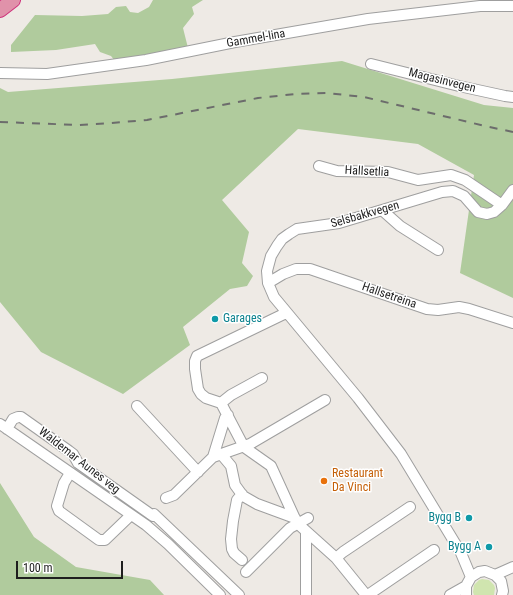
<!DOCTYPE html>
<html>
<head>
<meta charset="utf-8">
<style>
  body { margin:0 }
  #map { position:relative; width:513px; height:595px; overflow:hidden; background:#eeeae5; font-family:"Roboto Condensed",sans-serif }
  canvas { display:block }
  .scale { position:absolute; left:16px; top:561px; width:107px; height:18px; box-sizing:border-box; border:2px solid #1e1e1e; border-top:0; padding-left:5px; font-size:12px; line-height:14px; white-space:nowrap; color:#1e1e1e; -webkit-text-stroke:3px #fff; paint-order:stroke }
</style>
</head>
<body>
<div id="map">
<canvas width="513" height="595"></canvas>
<div class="scale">100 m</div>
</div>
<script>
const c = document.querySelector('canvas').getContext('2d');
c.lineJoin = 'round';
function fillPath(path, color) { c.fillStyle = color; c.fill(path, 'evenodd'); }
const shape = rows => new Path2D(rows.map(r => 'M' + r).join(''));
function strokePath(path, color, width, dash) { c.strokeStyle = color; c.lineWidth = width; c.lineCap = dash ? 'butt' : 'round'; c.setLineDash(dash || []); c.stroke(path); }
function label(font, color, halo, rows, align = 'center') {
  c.font = font + ' "Roboto Condensed",sans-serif'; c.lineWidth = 3; c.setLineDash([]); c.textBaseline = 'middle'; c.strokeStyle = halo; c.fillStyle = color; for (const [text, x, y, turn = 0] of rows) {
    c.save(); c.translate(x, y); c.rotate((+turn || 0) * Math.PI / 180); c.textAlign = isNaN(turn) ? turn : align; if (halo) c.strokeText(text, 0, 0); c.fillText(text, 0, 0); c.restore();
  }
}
fillPath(shape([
  [482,579,489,580,494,585,495,588,494,595,474,595,473,592,474,585,479,580]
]), '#d0e5af');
fillPath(shape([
  [153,0,203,0,192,7,194,14,183,28,188,48,115,61,111,56,100,52,95,44,56,50,11,52,11,45,35,15,82,16,108,14,116,7,126,6,130,12,138,13,149,7],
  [342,61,484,105,513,108,513,298,460,273,474,175,418,144,298,129,222,200,249,232,242,263,253,276,247,286,230,289,183,327,190,345,123,394,41,352,0,302,0,88,8,92,172,79],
  [0,483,34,537,76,567,150,580,164,595,0,595]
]), '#b0cb9d');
const minor = shape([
  [371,64,459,86,505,96,513,97],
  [0,73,47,74,146,60,235,42,368,19,480,6,513,6],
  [319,166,337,171,388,172,418,180,451,175,465,180,502,205],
  [382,210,400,226,438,250],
  [268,283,283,274,296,269,310,269,427,309,438,310,459,307,469,309,513,323],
  [286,313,197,356,195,361,195,369,198,389,201,394,206,398,221,403,244,447,271,466,297,523,336,558,366,595],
  [221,403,231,395,262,378],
  [137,406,198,472],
  [0,424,146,525,168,544,220,595],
  [7,429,13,419,18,417,21,417,69,451,73,454,78,463,153,516],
  [221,454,231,466,235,485,243,496,257,504,295,518],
  [213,457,225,418,228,415],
  [70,473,64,483,57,506,59,511,99,540,105,540,131,515],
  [166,498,174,495,213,457,250,444,325,400],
  [154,514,239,595],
  [336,558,343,552,410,507],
  [242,560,234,553,232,549,231,539,233,521,237,500,242,494],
  [246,572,290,528,308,518],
  [495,575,513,567],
  [471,577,461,553,401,454,358,398,274,297,268,283,267,271,271,256,277,246,282,239,289,234,297,229,339,223,442,192,453,191,464,196,478,212,487,214,494,212,502,205,513,190],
  [306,595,306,531],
  [368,595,434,550],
  [450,595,466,586],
  [466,595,466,586,471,577,479,572,485,571,495,575,501,581,503,591,502,595]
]);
const highway = shape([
  [0,10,13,0]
]);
strokePath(minor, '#9f9f9f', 12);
strokePath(highway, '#ce317a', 16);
strokePath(minor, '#fff', 10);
strokePath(highway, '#e092aa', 14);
strokePath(shape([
  [0,122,79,125,111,123,147,120,258,98,296,94,326,93,364,97,485,126,513,132]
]), '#6c6c6c', 2, [8, 8]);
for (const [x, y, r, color] of [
  [215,319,4,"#0f9aa8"],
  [324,481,4,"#e8710a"],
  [469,518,4,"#0f9aa8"],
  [489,547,4,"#0f9aa8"]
]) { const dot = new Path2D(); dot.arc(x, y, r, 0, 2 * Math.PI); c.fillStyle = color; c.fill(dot); strokePath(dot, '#fff', 1.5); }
label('12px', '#1e1e1e', '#fff', [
  ["Gammel-lina",256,39,-10],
  ["Magasinvegen",442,81,14],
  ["Hallsetlia",367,172,3],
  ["Selsbakkvegen",365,215,-16],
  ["Hallsetreina",389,296,19],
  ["Waldemar Aunes veg",79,461,38]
]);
label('12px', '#0d838f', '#fff', [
  ["Garages",223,319,"left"],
  ["Bygg B",461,518],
  ["Bygg A",481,547]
], 'right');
label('12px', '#c56008', '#fff', [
  ["Restaurant",332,474],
  ["Da Vinci",332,488]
], 'left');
</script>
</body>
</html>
